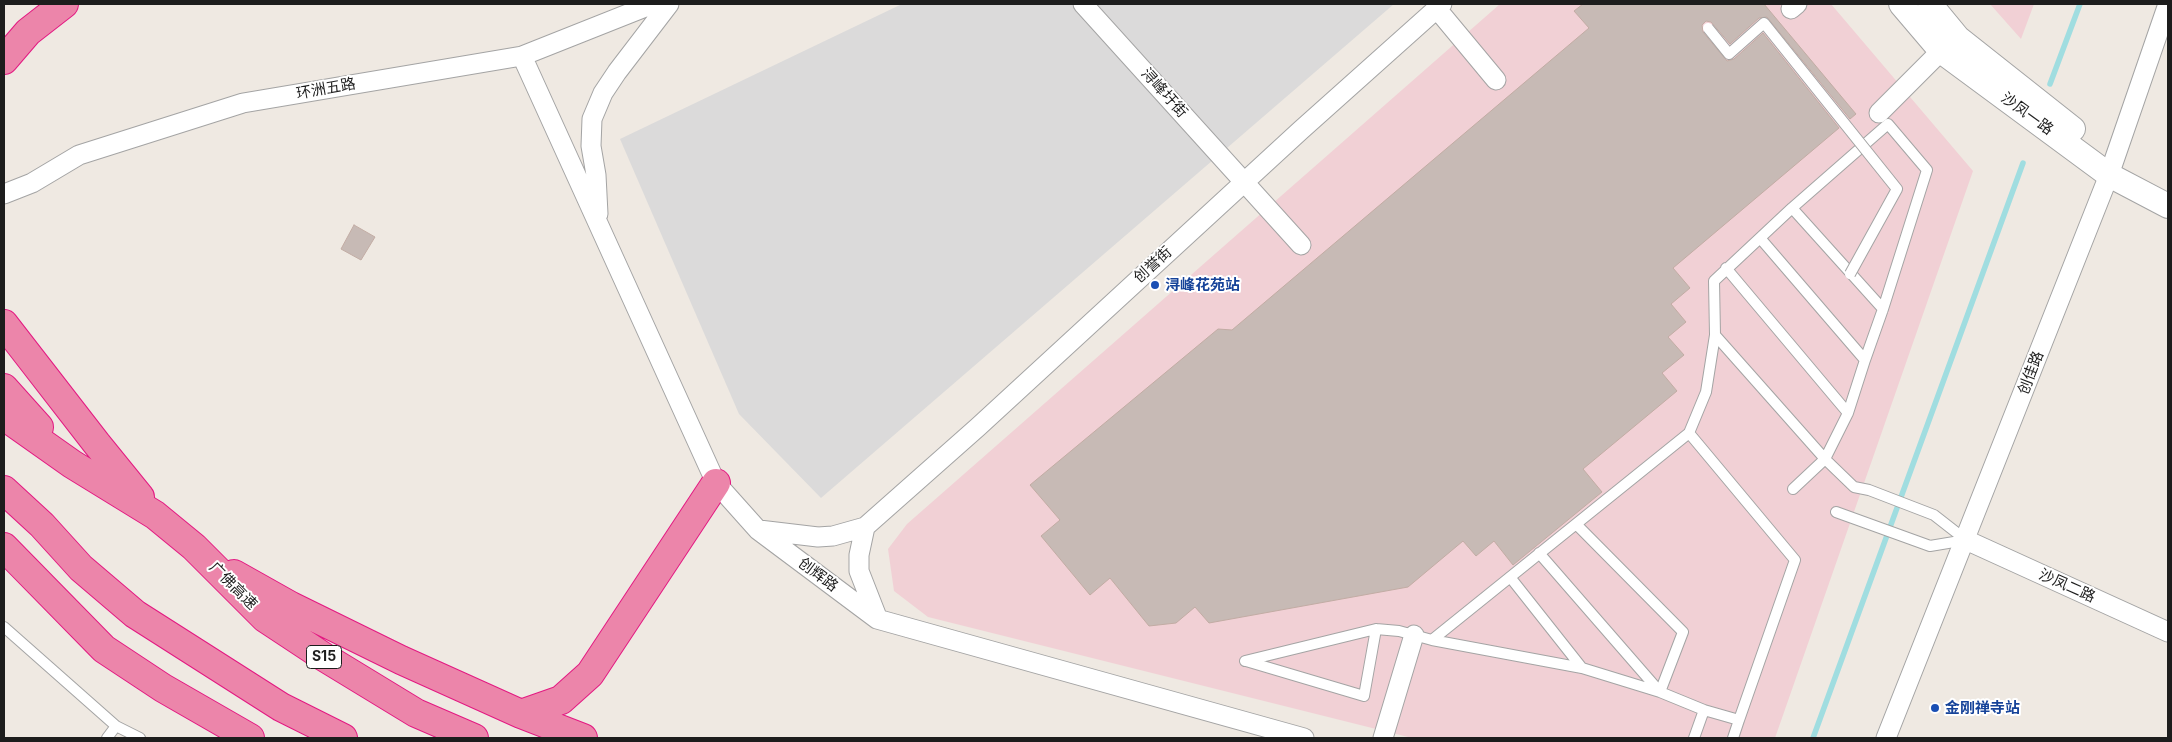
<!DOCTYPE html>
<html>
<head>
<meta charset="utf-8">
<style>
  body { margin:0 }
  #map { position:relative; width:2172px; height:742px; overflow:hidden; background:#efe9e2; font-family:Inter,sans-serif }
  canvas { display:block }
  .frame { position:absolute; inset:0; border:5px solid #1d1d1d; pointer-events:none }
</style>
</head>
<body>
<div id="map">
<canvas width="2172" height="742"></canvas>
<div class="frame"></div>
</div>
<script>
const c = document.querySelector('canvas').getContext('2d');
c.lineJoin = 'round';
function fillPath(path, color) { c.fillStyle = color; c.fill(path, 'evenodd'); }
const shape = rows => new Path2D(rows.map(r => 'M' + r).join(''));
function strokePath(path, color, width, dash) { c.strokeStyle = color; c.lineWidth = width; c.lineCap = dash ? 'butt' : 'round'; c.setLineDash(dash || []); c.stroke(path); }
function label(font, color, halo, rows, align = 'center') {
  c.font = font + ' Inter,"Noto Sans SC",sans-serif'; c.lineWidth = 4; c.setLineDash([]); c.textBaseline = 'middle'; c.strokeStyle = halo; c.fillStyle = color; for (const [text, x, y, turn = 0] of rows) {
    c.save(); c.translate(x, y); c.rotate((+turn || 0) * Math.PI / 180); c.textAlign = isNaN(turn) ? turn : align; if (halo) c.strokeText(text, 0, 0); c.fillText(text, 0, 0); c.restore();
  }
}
fillPath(shape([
  [902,4,1394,4,821,498,739,414,620,139]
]), '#dbdada');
fillPath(shape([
  [1500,4,1831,4,1973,171,1775,738,1412,738,928,617,894,591,888,549,907,524],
  [1990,4,2034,4,2021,39]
]), '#f1d0d5');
strokePath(shape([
  [2050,84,2080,4],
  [1813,738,2023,163]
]), '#a0dde0', 5.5);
const building = shape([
  [1583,4,1764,4,1856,114,1850,119,1767,17,1759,18,1730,44,1711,22,1706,21,1702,25,1703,32,1727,61,1734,59,1763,33,1839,128,1673,268,1690,288,1671,304,1686,322,1668,337,1684,355,1662,373,1677,391,1583,469,1602,492,1513,565,1494,541,1476,556,1463,541,1408,587,1209,623,1195,607,1176,623,1149,626,1110,578,1090,595,1041,536,1060,520,1030,485,1218,329,1232,330,1589,28,1574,11,1583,4],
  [354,225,375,237,361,260,341,249,354,225]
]);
fillPath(building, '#c7bab5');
strokePath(building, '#c2aca4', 1);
const service = shape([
  [1792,208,1883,309],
  [1760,238,1865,360],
  [1726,268,1848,413],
  [1793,489,1825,459,1848,413,1865,360,1883,309,1927,170,1888,124,1792,208,1714,281,1715,335,1825,459,1854,487,1869,490,1934,515,1966,540],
  [1836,512,1930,546,1966,540],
  [1539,553,1660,692,1683,632,1576,524],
  [1510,577,1582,668],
  [4,627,116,726,140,738],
  [1432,640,1689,433,1706,392,1715,335],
  [1245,661,1376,629,1399,631,1432,640,1582,668,1660,692,1704,710,1739,720,1795,560,1689,433],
  [1246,661,1364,696,1376,629],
  [107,738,116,726],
  [1694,738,1704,710],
  [1733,738,1739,720]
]);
const minor = shape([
  [1083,4,1301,245],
  [1437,9,1496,80],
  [1791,9,1797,4],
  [522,56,716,483,758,530,877,619,1304,738],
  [1879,113,1941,51],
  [4,194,32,183,79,155,243,103,522,56,653,4],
  [598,214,596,175,591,146,592,119,603,93,617,72,669,4],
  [865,527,859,555,859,571,877,617],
  [759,530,818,537,833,536,865,527,978,427,1301,130,1442,4],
  [1966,540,2168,632],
  [1383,738,1414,635],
  [1886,738,2109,175,2168,4]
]);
const tertiary = shape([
  [1901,4,1941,51,2109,175,2168,206],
  [1930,4,1958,38,2073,129]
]);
const motorway = shape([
  [4,60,28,32,64,4],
  [4,324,97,444,140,497],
  [4,388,39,427],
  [4,416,72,464,155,515,194,547,265,618,324,657,416,713,474,738],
  [4,490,42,525,81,568,135,614,281,707,343,738],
  [4,547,104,649,163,688,250,738],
  [234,574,291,606,401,660,521,714,583,738],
  [521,714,561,700,590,674,716,483]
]);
strokePath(service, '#a4a4a4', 12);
strokePath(minor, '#a4a4a4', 21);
strokePath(tertiary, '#a4a4a4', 26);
strokePath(motorway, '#e31982', 30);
strokePath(service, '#fff', 10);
strokePath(minor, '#fff', 19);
strokePath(tertiary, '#fff', 24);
strokePath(motorway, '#ec85aa', 28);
const serviceBridge = shape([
  [1708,28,1729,54,1764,23,1897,189,1850,274]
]);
strokePath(serviceBridge, '#a4a4a4', 12, []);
strokePath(serviceBridge, '#fff', 10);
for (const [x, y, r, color] of [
  [1155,285,5,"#1a4fb4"],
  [1935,708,5,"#1a4fb4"]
]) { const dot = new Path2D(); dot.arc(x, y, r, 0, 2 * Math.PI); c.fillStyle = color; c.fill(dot); strokePath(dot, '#fff', 2); }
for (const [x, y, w] of [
  [324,657,35]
]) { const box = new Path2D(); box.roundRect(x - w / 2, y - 11.5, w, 23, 4); c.fillStyle = '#fff'; c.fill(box); strokePath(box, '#1d1d1d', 1); }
label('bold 14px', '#1d1d1d', null, [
  ["S15",324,657]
]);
label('15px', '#1d1d1d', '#fff', [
  ["环洲五路",326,89,-10],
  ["浔峰圩街",1164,93,48],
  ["沙凤一路",2027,114,36],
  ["创誉街",1153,265,-42],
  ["创佳路",2031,373,-69],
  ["创辉路",818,575,37],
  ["广佛高速",233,586,45],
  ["沙凤二路",2067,586,24]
]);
label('bold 15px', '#164399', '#fff', [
  ["浔峰花苑站",1165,285],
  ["金刚禅寺站",1945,708]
], 'left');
</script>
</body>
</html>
